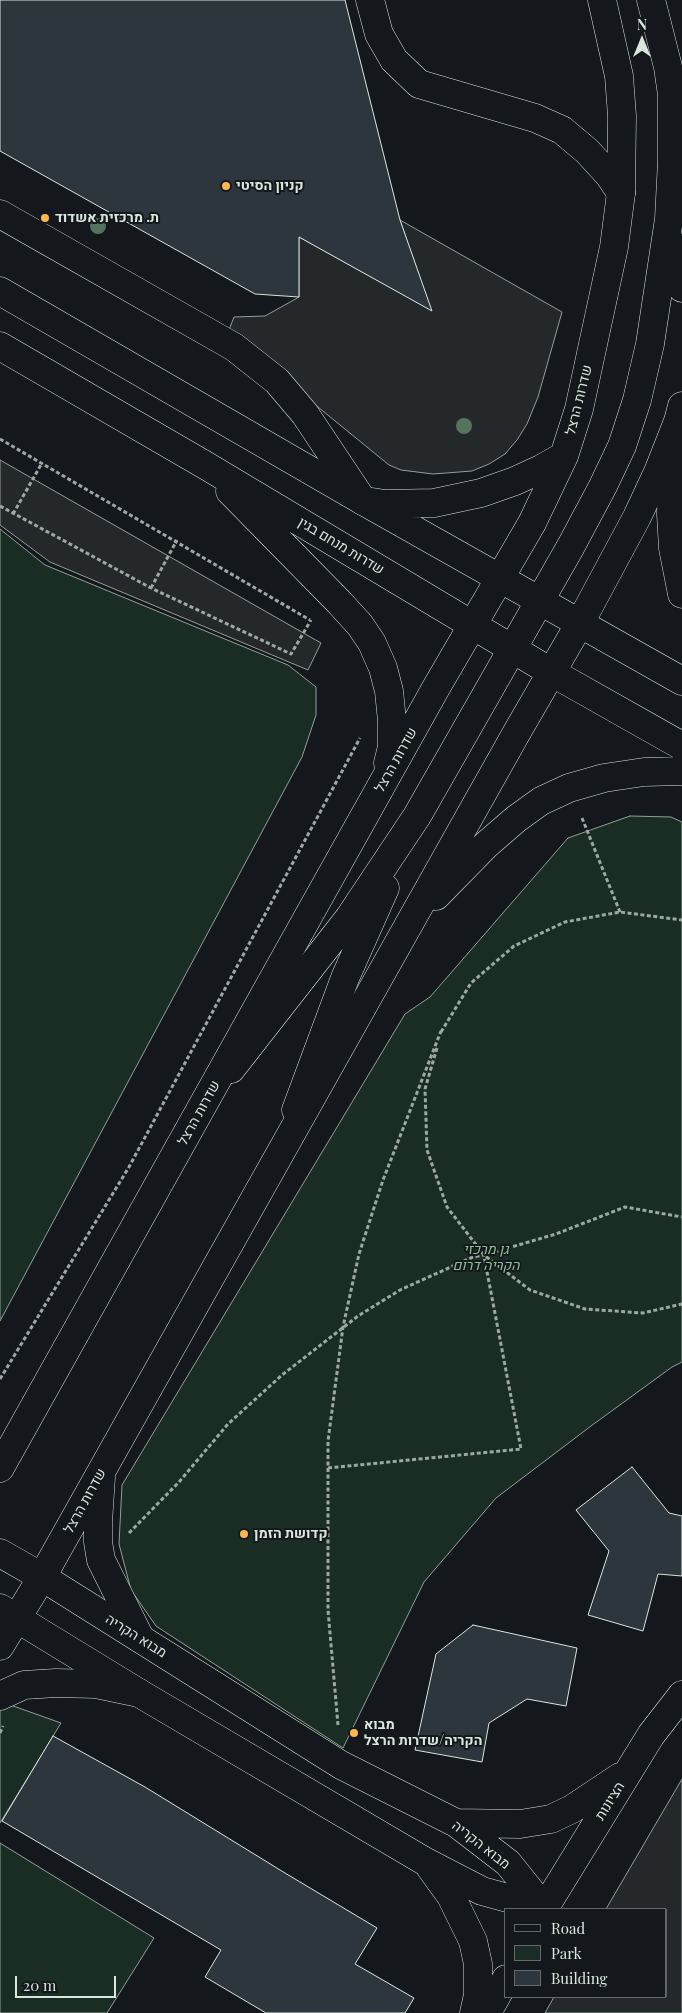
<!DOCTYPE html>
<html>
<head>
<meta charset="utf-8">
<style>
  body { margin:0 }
  #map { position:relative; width:682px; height:2013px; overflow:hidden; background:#14181c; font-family:"Playfair Display",serif }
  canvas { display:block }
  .legend { position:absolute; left:504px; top:1908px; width:162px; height:90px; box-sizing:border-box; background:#14181c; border:1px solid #626a69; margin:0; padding:6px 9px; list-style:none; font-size:15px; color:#d8e6dc }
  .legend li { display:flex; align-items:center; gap:10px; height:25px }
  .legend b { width:25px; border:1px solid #626a69 }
  .north { position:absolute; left:617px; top:15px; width:50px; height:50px; -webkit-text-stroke:4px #14181c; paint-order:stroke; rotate:0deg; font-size:14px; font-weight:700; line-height:20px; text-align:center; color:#d8e6dc }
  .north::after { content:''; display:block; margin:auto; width:18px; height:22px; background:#d8e6dc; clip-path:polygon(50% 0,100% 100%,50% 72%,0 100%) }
  .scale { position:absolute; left:15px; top:1976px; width:101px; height:22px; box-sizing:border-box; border:2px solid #d8e6dc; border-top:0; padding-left:6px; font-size:15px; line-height:18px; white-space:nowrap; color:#d8e6dc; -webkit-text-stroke:4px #14181c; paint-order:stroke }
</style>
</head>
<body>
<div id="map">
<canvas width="682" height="2013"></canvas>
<ul class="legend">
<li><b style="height:6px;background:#14181c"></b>Road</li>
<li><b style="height:14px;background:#1a2d24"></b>Park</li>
<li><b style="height:14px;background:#2c363c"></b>Building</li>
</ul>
<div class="north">N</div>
<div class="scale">20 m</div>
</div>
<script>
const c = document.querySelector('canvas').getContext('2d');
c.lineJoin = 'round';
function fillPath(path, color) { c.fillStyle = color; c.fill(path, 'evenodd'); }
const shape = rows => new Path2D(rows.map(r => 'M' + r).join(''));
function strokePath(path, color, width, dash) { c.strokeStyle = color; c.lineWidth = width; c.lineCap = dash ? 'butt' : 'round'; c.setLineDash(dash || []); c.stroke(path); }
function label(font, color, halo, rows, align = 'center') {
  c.font = font + ' "Playfair Display",Heebo,serif'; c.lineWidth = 4; c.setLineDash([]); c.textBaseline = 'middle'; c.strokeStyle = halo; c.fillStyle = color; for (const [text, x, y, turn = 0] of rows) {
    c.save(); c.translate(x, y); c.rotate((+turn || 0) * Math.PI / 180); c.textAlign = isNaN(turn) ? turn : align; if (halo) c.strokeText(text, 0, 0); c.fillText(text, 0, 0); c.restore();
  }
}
const green = shape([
  [0,529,45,565,288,665,316,687,316,715,302,757,0,1321,0,529],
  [630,816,671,817,682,822,682,1362,672,1367,591,1426,496,1498,424,1582,343,1748,156,1626,131,1590,119,1544,122,1485,405,1014,430,997,568,838,630,816],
  [2,1702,61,1723,0,1823,0,1706,2,1702],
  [0,1843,154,1938,107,2013,0,2013,0,1843]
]);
fillPath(green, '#1a2d24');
strokePath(green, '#939e99', 1);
const parking = shape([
  [400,220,562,312,538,397,527,424,517,440,505,454,489,464,472,471,433,474,401,470,389,465,269,367,227,335,234,317,265,316,299,297,299,237,431,310,400,220],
  [0,460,321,643,308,670,50,562,0,525,0,460],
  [682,1779,682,2013,545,2013,554,1997,666,1997,666,1909,606,1909,682,1779]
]);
fillPath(parking, '#24282b');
strokePath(parking, '#939e99', 1);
const building = shape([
  [0,0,345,0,400,220,432,311,299,237,299,297,255,294,0,151,0,0],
  [632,1467,669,1513,682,1516,682,1576,658,1574,643,1631,588,1615,609,1551,576,1510,632,1467],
  [473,1625,577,1648,566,1706,527,1699,489,1723,482,1762,415,1750,436,1654,473,1625],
  [53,1736,145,1787,285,1873,377,1928,355,1964,414,1998,405,2013,266,2013,205,1977,221,1950,2,1821,53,1736]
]);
fillPath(building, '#2c363c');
strokePath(building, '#d8e6dc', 1);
const minor = shape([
  [370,0,379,34,394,60,419,84,535,118,562,130,587,151,609,175,621,193],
  [0,214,234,347,277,381,305,414,363,501],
  [674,245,682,288],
  [676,437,672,473,671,514,673,548,682,594],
  [231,1069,349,918,417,816,571,546,603,486,622,446,637,400,650,344,669,219,672,161,672,95,668,67,651,0],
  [296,1110,345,978,385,888],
  [0,1553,42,1577,341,1765,456,1823,508,1863,544,1908],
  [0,1608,139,1693,426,1862,482,1891,544,1908],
  [456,1823,520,1824,551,1819,572,1809,620,1777],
  [430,1867,451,1896,473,1941,478,1964,478,1995,474,2013],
  [544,1909,651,1735,682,1695],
  [487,2013,506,1979]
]);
const major = shape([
  [0,291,363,501,682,681],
  [0,346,205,465,551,672,682,746],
  [230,491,339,602,360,625,372,643,383,668,389,691,392,721,392,747,388,763],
  [372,502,385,504,434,503,481,493,515,481,541,469,564,456],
  [436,896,486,845,516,819,541,801,569,788,604,778,644,772,682,771],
  [0,1468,437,686,532,523,564,456,579,409,614,247,621,193,622,116,619,76,602,0],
  [101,1477,98,1522,98,1542,101,1560,140,1638],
  [0,1646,42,1577,517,732,580,623,637,517,658,472,678,421,682,406],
  [0,1696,24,1685,56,1683,96,1684,139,1693]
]);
strokePath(minor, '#d8e6dc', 29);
strokePath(major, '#d8e6dc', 29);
strokePath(shape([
  [0,439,310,620],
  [0,506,151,588,291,654,311,620],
  [13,514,42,463],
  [151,588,177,540],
  [582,818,620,912],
  [441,1032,471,983,514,946,565,922,620,912,682,920],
  [437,1048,425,1089,427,1150,447,1207,484,1255,530,1290,585,1309,643,1313,682,1304],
  [0,1379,129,1167,360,738],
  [328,1468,521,1449,484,1256],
  [129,1533,179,1482,228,1424,282,1375,358,1316,400,1290,473,1257,484,1255,556,1234,625,1207,682,1217],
  [338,1725,328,1610,328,1441,343,1327,359,1254,383,1180,441,1031],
  [0,1733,3,1726]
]), '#9da8a2', 3, [4, 2.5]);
strokePath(minor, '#14181c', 28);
strokePath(major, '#14181c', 28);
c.fillStyle = '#55745f';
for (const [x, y] of [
  [98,226],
  [464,426]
]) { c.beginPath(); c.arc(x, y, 8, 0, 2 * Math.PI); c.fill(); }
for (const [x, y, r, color] of [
  [226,186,5,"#ffb74d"],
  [45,218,5,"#ffb74d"],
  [244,1534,5,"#ffb74d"],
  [354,1733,5,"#ffb74d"]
]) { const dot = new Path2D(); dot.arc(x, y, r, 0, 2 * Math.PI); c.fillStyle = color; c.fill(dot); strokePath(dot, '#14181c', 2); }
label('bold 14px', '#d8e6dc', '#14181c', [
  ["קניון הסיטי",236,186],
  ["ת. מרכזית אשדוד",55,218],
  ["קדושת הזמן",254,1534],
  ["מבוא",364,1725],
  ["הקריה/שדרות הרצל",364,1741]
], 'left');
label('14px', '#d8e6dc', '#14181c', [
  ["שדרות הרצל",579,400,-76],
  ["שדרות מנחם בגין",341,546,31],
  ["שדרות הרצל",396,760,-61],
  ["שדרות הרצל",199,1113,-61],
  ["שדרות הרצל",85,1501,-61],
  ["מבוא הקריה",136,1636,32],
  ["הציונות",610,1801,-58],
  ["מבוא הקריה",481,1845,38]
]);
label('italic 14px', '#8ac095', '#14181c', [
  ["גן מרכזי",486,1250],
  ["הקריה דרום",486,1266]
]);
</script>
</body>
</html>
